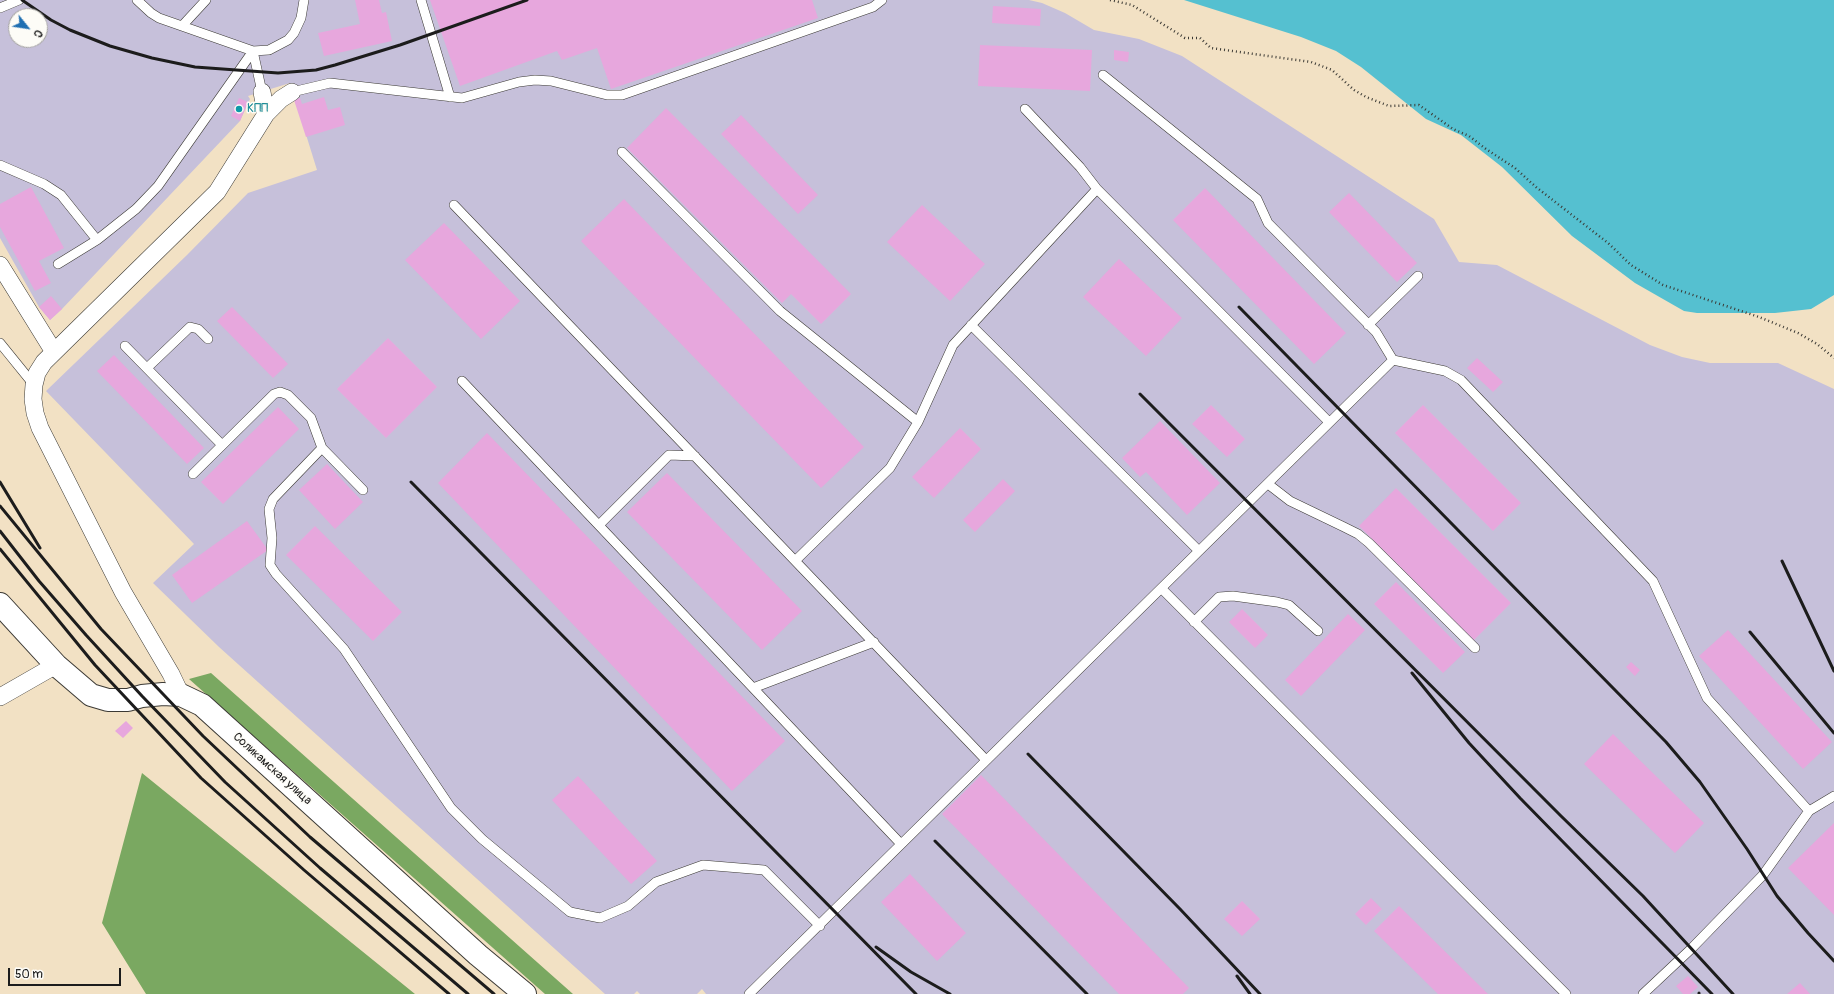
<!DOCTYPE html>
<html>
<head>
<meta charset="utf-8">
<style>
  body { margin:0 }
  #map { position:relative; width:1834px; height:994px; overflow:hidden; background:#f2e1c4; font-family:Pangolin,sans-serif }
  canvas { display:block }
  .north { position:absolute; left:8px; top:8px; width:40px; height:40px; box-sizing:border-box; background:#fdfcf7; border:1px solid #a3a29f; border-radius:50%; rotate:120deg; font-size:11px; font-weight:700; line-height:16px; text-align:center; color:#1c1c1c }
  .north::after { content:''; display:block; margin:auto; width:14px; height:18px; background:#1f6fb2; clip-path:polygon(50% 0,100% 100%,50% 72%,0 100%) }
  .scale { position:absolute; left:8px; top:968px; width:113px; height:18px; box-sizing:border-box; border:2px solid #1c1c1c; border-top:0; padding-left:5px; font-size:12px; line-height:14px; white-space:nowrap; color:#1c1c1c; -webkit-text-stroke:3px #fdfcf7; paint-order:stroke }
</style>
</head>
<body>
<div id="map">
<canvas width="1834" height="994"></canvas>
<div class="north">С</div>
<div class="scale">50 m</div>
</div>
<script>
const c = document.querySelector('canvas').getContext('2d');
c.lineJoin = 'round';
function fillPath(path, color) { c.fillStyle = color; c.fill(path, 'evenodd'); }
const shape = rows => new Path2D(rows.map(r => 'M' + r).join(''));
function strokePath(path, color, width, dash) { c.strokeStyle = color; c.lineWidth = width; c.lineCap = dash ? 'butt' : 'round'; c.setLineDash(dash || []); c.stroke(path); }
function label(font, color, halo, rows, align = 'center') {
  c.font = font + ' Pangolin,sans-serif'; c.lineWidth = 3; c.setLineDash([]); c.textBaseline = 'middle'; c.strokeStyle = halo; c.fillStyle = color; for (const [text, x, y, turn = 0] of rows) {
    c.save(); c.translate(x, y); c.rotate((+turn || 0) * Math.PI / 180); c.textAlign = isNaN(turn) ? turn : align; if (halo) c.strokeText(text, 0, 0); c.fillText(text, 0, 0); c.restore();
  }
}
fillPath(shape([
  [0,0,1029,0,1042,3,1065,13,1094,30,1139,39,1182,56,1434,219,1459,262,1497,265,1650,345,1682,357,1710,363,1778,363,1834,389,1834,994,706,994,702,989,697,994,640,994,637,991,634,994,605,994,219,647,153,583,194,544,46,391,187,255,248,193,317,170,290,83,248,96,250,99,240,121,62,309,50,320,39,307,0,238],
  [16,16,40,16,40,40,16,40]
]), '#c6c0da');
fillPath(shape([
  [211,673,573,994,545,994,189,679],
  [142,773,415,994,146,994,102,923]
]), '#7aa861');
fillPath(shape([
  [1184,0,1834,0,1834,295,1811,309,1775,313,1697,313,1684,311,1635,283,1572,236,1502,167,1461,135,1426,119,1361,67,1336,51,1301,37]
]), '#55c0d0');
fillPath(shape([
  [355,0,379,0,382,13,386,12,392,41,324,56,318,33,360,24],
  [430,0,812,0,818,18,611,89,597,48,562,60,557,51,460,86],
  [993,6,1041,9,1040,26,992,23],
  [980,45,1092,50,1090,91,978,86],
  [1114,50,1129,52,1128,62,1114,60],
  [324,97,328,110,340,107,345,125,306,137,294,100,300,98,302,104],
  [239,98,248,102,240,121,231,116],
  [666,108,851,294,821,324,791,294,782,303,627,148],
  [741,115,818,195,798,214,721,134],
  [31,187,64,248,39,261,51,283,35,291,0,227,0,204],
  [1205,188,1346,333,1314,364,1173,220],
  [1349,193,1417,263,1397,282,1329,212],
  [624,199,864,447,821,488,581,241],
  [922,205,985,264,950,301,887,242],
  [444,223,520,301,481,339,405,260],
  [1119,259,1182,318,1146,356,1083,297],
  [51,296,62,309,50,320,39,307],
  [232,307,288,364,273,378,217,321],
  [388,338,437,387,386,438,337,389],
  [114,355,204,448,187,464,97,371],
  [1477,358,1503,382,1493,392,1467,368],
  [1211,405,1245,439,1227,457,1192,424],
  [1423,405,1521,503,1493,531,1395,433],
  [278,407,299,429,223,504,201,482],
  [1160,421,1220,483,1187,515,1146,472,1140,477,1122,458],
  [960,428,981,449,934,498,912,477],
  [487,433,785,741,732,791,438,483],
  [327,464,363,502,335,529,299,490],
  [667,473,802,611,762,650,627,512],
  [1003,479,1015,491,975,532,963,520],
  [1396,488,1511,603,1474,640,1359,526],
  [247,521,268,550,192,603,172,575],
  [315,526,402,612,373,641,286,555],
  [1396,582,1465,652,1443,673,1374,604],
  [1242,609,1268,635,1255,648,1229,622],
  [1348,614,1365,630,1301,696,1285,680],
  [1728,630,1832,742,1803,769,1699,656],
  [1631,662,1640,670,1635,676,1626,667],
  [126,721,133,728,123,738,115,731],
  [1613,734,1704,823,1675,853,1584,764],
  [981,775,1189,988,1183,994,1119,994,942,814],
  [578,776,657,861,631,884,552,800],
  [1834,823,1834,915,1788,868],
  [910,874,966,933,937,961,881,902],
  [1371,898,1382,909,1366,925,1355,914],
  [1242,901,1260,919,1242,936,1224,919],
  [1399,906,1488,994,1438,994,1374,931],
  [1688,976,1698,987,1690,994,1683,994,1676,986],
  [1800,983,1810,994,1787,994]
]), '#e7a7dd');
const service = shape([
  [421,0,450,97],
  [0,8,19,0],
  [182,26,206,0],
  [1103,75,1257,199,1268,223,1376,332,1393,360],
  [262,92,253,51,269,50,288,40,294,33,301,18,304,0],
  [292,92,330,83,462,98,519,82,535,80,551,81,607,95,622,95,873,7,882,0],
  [1025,109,1080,167,1097,189,1329,422],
  [622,152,780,311,918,422],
  [0,165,44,184,61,195,97,240,136,209,158,186,253,51,159,18,151,13,137,0],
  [454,205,986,760],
  [58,264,97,240],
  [971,325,1199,551],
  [1368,325,1418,276],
  [0,343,34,385],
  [125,346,222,445],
  [1393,360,1445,371,1461,380,1653,581,1707,698,1809,811],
  [147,368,190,327,198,329,208,339],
  [462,381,901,844],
  [193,474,274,394,280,392,288,395,311,418,322,448],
  [1268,484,1290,501,1344,527,1358,534,1369,543,1475,648],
  [363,490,322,448,273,499,269,509,272,538,270,565,276,574,344,649,451,808,482,839,570,912,600,918,628,906,656,882,703,865,764,870,820,926],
  [599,525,669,455,695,456],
  [796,560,890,468,918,422,953,345,1097,189],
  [1162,589,1566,994],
  [1194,622,1219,597,1233,596,1277,602,1289,605,1318,631],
  [753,688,874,642],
  [749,994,1393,360],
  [1643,994,1691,949,1763,875,1809,811,1834,796]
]);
const minor = shape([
  [266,114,281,99,292,92],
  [0,265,54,352],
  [181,695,171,674,123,592,40,428,35,413,33,399,34,385,37,373,44,362,217,192,266,114,262,92],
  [0,697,56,665]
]);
const primary = shape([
  [0,604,56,665,91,695,108,700,128,700,142,696,163,694,181,695,202,705,478,955,525,994]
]);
strokePath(service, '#3c3a35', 10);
strokePath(minor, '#3c3a35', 18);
strokePath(primary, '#3c3a35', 24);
strokePath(shape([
  [1110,0,1132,5,1185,38,1200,38,1211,48,1311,62,1332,70,1354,90,1366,97,1389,106,1419,105,1453,129,1469,136,1486,149,1515,168,1536,187,1608,243,1631,265,1663,285,1759,317,1798,333,1817,344,1834,358]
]), '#3c3a35', 2.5, [1, 3]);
strokePath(service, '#fff', 9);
strokePath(minor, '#fff', 17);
strokePath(primary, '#fff', 22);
strokePath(shape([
  [22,0,51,20,70,30,110,46,152,58,195,67,278,73,316,70,335,65,400,45,527,0],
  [1239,307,1666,742,1700,782,1747,849,1777,896,1808,933,1834,961],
  [1140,394,1561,816,1643,896,1733,994],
  [0,482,40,548],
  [411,482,916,994],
  [0,506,101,629,203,736,310,837,494,994],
  [0,531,39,581,86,635,142,696,225,782,320,868,468,994],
  [0,549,95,665,201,778,304,870,449,994],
  [1782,561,1834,671],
  [1750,632,1834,733],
  [1412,673,1469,743,1520,798,1712,994],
  [1028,754,1180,909,1260,994],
  [935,841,1087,994],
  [876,947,911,972,950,994],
  [1237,976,1250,994],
  [1699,993,1699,994]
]), '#1c1c1c', 3);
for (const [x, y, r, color] of [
  [239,109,4,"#0f9aa8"]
]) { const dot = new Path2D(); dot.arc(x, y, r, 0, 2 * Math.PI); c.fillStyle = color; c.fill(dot); strokePath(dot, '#fdfcf7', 1.5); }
label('12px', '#0d838f', '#fdfcf7', [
  ["КПП",247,109]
], 'left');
label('12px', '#1c1c1c', '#fdfcf7', [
  ["Соликамская улица",272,769,42]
]);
</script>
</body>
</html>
